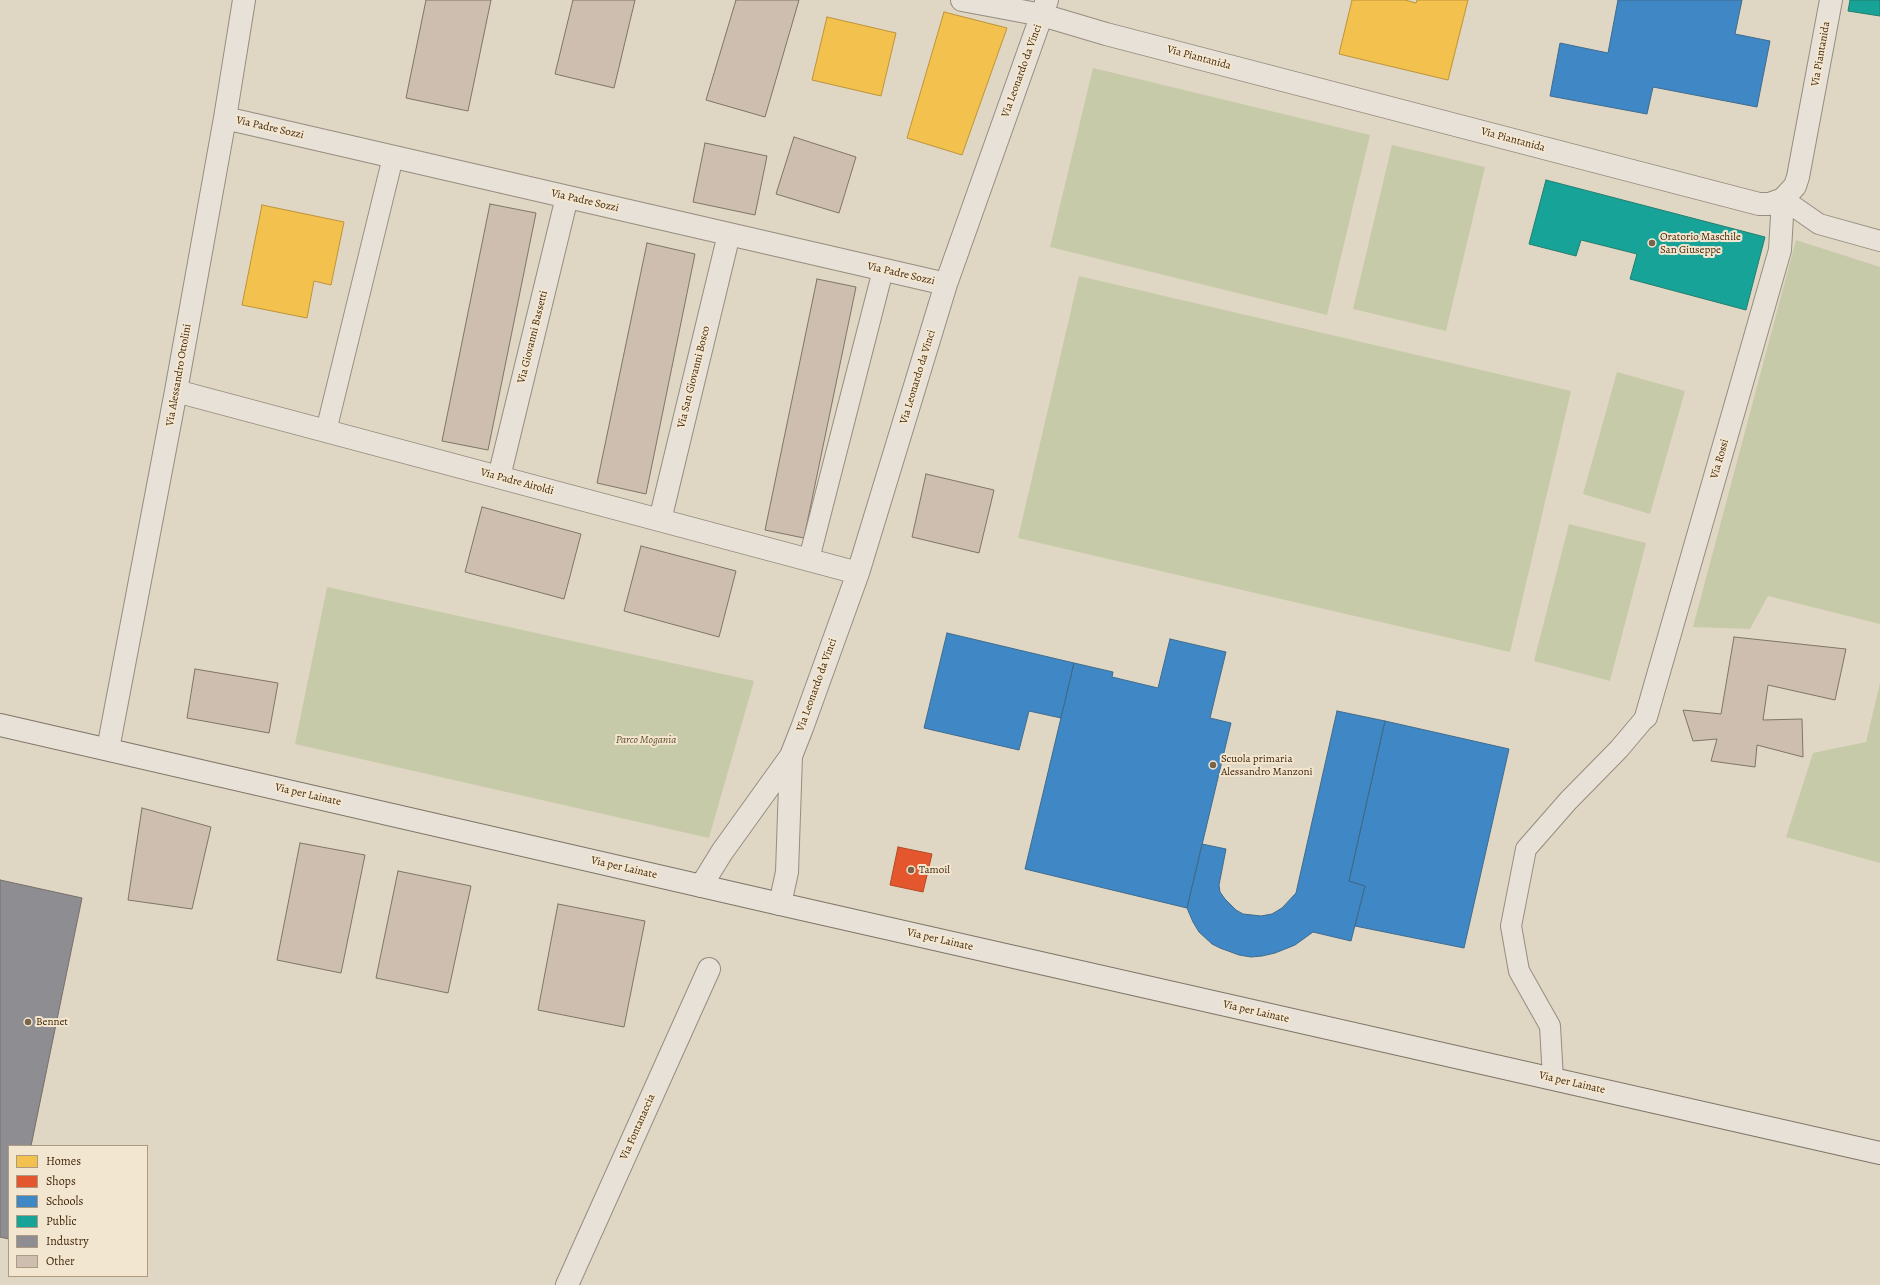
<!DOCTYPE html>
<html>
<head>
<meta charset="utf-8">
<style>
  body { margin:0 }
  #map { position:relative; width:1880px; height:1285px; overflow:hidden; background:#dfd6c3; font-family:Alegreya,serif }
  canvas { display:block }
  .legend { position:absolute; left:8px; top:1145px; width:140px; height:132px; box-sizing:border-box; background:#f3e6d0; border:1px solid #ac9a81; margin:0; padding:5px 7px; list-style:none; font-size:12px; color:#41270a }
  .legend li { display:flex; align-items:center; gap:8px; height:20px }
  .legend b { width:20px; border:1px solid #ac9a81 }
</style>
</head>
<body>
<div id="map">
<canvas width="1880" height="1285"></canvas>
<ul class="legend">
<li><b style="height:11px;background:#f2c14e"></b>Homes</li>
<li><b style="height:11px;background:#e4572e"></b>Shops</li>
<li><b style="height:11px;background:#3f88c5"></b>Schools</li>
<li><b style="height:11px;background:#17a398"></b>Public</li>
<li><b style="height:11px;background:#8d8d92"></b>Industry</li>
<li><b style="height:11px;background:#cebeaf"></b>Other</li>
</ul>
</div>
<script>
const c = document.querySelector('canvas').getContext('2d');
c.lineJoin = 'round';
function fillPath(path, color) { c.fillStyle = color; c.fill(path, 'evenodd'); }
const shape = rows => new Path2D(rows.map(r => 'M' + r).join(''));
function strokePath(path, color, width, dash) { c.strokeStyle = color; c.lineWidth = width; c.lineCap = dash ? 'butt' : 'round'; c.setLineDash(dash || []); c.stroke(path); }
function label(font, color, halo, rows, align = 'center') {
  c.font = font + ' Alegreya,serif'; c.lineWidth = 4; c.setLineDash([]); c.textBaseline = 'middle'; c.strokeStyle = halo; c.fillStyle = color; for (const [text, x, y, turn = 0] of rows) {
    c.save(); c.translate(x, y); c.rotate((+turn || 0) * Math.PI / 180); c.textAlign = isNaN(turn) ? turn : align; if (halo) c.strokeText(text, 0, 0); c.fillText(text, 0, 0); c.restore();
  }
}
fillPath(shape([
  [1093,68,1370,135,1327,315,1050,247],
  [1392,145,1485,167,1446,331,1353,309],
  [1796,240,1880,267,1880,624,1768,596,1750,629,1693,627],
  [1079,276,1571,391,1510,652,1018,538],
  [1617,372,1685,391,1650,514,1583,494],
  [1569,524,1646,543,1610,681,1534,661],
  [327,587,754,681,709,838,295,744],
  [1880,683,1880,863,1786,837,1813,753,1866,742]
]), '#c7caa8');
const homes = shape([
  [1352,0,1405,0,1416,3,1417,0,1468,0,1448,80,1339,54,1352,0],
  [944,12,1007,28,962,155,907,138,944,12],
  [827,17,896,33,881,96,812,80,827,17],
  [262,205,344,222,331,285,314,281,307,318,242,305,262,205]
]);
fillPath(homes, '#f2c14e');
strokePath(homes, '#bd933a', 1);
const shops = shape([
  [898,847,932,854,923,892,890,885,898,847]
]);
fillPath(shops, '#e4572e');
strokePath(shops, '#b34923', 1);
const schools = shape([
  [1618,0,1742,0,1735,34,1770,41,1757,107,1653,87,1647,114,1550,96,1560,43,1608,53,1618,0],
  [947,633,1074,663,1061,718,1029,711,1019,750,924,728,947,633],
  [1170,639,1226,652,1210,718,1231,723,1187,908,1025,869,1074,663,1113,672,1112,677,1158,688,1170,639],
  [1337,711,1385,721,1349,881,1365,886,1351,941,1313,932,1295,945,1275,953,1262,956,1251,957,1239,955,1220,948,1212,944,1199,932,1193,922,1187,908,1202,844,1226,849,1219,885,1220,892,1225,899,1236,910,1243,914,1261,916,1272,914,1282,908,1296,893,1337,711],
  [1385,721,1509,749,1464,948,1355,926,1365,886,1349,881,1385,721]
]);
fillPath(schools, '#3f88c5');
strokePath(schools, '#406b8d', 1);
const public = shape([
  [1850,0,1880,0,1880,16,1848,11,1850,0],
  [1546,180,1765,237,1746,310,1630,279,1637,254,1581,240,1576,256,1529,244,1546,180]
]);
fillPath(public, '#17a398');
strokePath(public, '#247e6d', 1);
const industry = shape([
  [0,880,82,898,31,1146,9,1146,9,1239,0,1237,0,880]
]);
fillPath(industry, '#8d8d92');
strokePath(industry, '#766e69', 1);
const building = shape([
  [426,0,491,0,468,111,406,98,426,0],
  [573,0,635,0,614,88,555,74,573,0],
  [736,0,799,0,765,117,706,100,736,0],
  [794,137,856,157,839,213,776,194,794,137],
  [705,143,767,156,755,215,693,202,705,143],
  [490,204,536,213,488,450,442,441,490,204],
  [647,243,695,254,646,494,597,483,647,243],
  [817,279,856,287,804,538,765,530,817,279],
  [926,474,994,490,979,553,912,537,926,474],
  [482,507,581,534,564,599,465,572,482,507],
  [641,546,736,571,719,637,624,611,641,546],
  [1734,637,1846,649,1835,700,1768,685,1763,720,1802,719,1803,757,1757,745,1755,767,1711,761,1717,739,1693,741,1683,710,1721,714,1734,637],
  [195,669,278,683,269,733,187,718,195,669],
  [142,808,211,827,192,909,128,900,142,808],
  [300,843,365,855,341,973,277,960,300,843],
  [398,871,471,886,448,993,376,978,398,871],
  [558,904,645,921,624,1027,538,1010,558,904]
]);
fillPath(building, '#cebeaf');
strokePath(building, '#7e7567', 1);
const lane = shape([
  [1783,199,1819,224,1880,241],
  [326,431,393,157],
  [809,559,883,270],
  [1553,1079,1550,1026,1519,971,1511,926,1526,849,1568,801,1619,749,1646,717]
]);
const street = shape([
  [962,0,1042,15,1106,34,1759,204,1769,204,1783,199,1795,186,1798,177,1831,0],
  [225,118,946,284],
  [176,391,858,573],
  [499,477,567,197],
  [660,520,729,234],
  [1646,717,1780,250,1783,199],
  [108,749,176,391,225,118,244,0],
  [701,886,722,852,791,756,802,728,858,573,946,284,1047,0],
  [780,904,787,872,791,756],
  [567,1285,709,969]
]);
const secondary = shape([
  [0,725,780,904,1880,1153]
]);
strokePath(lane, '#968d7f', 22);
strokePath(street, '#968d7f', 24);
strokePath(secondary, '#7e7567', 24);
strokePath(lane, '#e7e1d7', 20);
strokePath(street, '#e7e1d7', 22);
strokePath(secondary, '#e7e1d7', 22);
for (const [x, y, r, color] of [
  [1652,243,4,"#78644b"],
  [1213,765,4,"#78644b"],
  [911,870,4,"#78644b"],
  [28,1022,4,"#78644b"]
]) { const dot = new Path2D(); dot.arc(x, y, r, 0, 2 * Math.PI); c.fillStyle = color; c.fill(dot); strokePath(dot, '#f3e6d0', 1.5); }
label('11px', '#41270a', '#f3e6d0', [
  ["Via Piantanida",1821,54,-80],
  ["Via Piantanida",1199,58,15],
  ["Via Leonardo da Vinci",1022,71,-70],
  ["Via Padre Sozzi",270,128,13],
  ["Via Piantanida",1513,140,15],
  ["Via Padre Sozzi",585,201,13],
  ["Via Padre Sozzi",901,274,13],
  ["Via Giovanni Bassetti",533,337,-76],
  ["Via Alessandro Ottolini",179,375,-80],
  ["Via San Giovanni Bosco",694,377,-76],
  ["Via Leonardo da Vinci",918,377,-73],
  ["Via Rossi",1720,459,-74],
  ["Via Padre Airoldi",517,482,15],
  ["Via Leonardo da Vinci",817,685,-70],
  ["Via per Lainate",308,795,13],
  ["Via per Lainate",624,868,13],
  ["Via per Lainate",940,940,13],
  ["Via per Lainate",1256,1012,13],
  ["Via per Lainate",1572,1083,13],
  ["Via Fontanaccia",638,1127,-66]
]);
label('11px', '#41270a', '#f3e6d0', [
  ["Oratorio Maschile",1660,237],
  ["San Giuseppe",1660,250],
  ["Scuola primaria",1221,759],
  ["Alessandro Manzoni",1221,772],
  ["Tamoil",919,870],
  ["Bennet",36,1022]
], 'left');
label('italic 11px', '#5e4d2c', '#f3e6d0', [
  ["Parco Mogania",646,740]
]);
</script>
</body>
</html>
